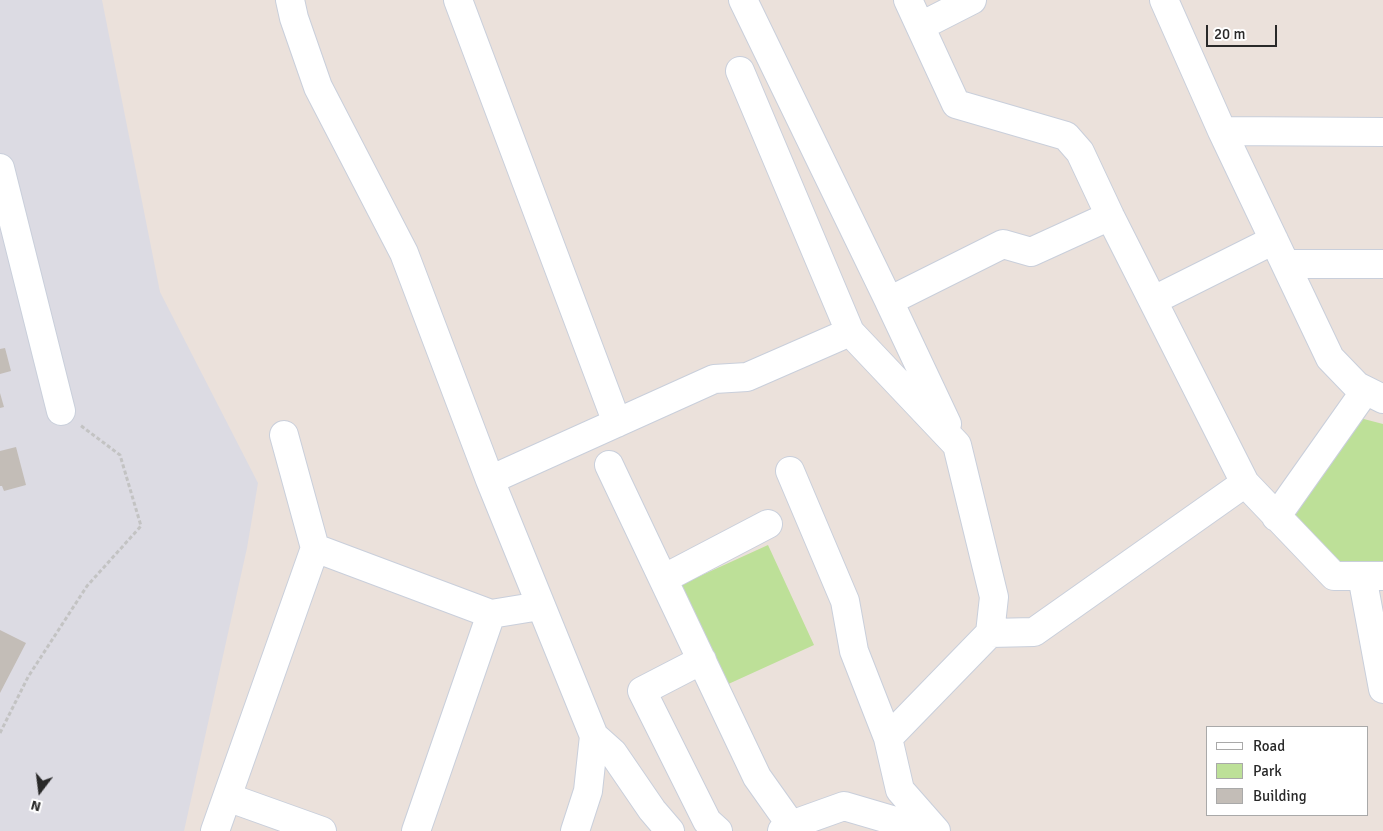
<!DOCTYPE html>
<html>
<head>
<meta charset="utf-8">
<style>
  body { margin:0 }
  #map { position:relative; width:1383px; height:831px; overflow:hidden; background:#ebe1db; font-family:Signika,sans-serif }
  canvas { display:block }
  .legend { position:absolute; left:1206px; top:726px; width:162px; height:90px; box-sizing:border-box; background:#fff; border:1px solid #a9a9a9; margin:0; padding:6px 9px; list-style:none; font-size:15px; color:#292929 }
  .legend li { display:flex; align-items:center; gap:10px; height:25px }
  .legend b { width:25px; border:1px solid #a9a9a9 }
  .north { position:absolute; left:15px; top:766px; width:50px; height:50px; -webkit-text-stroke:4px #fff; paint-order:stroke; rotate:195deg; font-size:14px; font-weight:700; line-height:20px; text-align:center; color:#292929 }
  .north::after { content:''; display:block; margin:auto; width:18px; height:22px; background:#292929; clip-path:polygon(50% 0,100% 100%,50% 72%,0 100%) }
  .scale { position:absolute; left:1206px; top:25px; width:71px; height:22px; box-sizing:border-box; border:2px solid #292929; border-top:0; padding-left:6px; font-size:15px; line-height:18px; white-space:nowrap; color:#292929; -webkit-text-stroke:4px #fff; paint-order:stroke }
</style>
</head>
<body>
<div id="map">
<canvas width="1383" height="831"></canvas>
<ul class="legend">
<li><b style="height:6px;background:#fff"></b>Road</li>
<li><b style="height:14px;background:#bde098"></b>Park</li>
<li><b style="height:14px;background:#c3bdb7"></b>Building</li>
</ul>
<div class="north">N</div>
<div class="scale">20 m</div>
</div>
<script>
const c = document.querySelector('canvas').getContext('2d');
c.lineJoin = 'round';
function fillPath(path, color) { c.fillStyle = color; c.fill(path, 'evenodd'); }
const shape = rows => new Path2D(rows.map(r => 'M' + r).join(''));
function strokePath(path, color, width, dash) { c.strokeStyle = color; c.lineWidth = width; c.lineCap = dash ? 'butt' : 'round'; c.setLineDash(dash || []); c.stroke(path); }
fillPath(shape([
  [0,0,102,0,160,292,258,483,247,548,184,831,0,831]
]), '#dcdbe3');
fillPath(shape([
  [1360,418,1383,424,1383,564,1333,565,1291,512],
  [768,545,814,645,724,686,678,586]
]), '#bde098');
fillPath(shape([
  [5,348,11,371,0,374,0,349],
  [0,393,4,407,0,408],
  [16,447,26,485,4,491,2,486,0,486,0,451],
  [0,630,26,643,0,693]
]), '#c3bdb7');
const minor = shape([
  [290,0,294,18,318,87,404,253,490,480,594,736,588,791,575,831],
  [458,0,617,423],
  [743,0,889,301],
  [908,0,956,104,1066,136,1080,152,1110,216,1245,483,1334,576,1383,576],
  [1164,0,1222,131,1330,358,1357,386,1383,399],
  [921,26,972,0],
  [740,71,850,332,957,445,994,597,990,633,888,738,900,790,936,831],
  [1222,131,1383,132],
  [0,168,61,411],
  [1286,264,1383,264],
  [1154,300,1274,240],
  [947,424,889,301,1003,244,1031,252,1110,216],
  [284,435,315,548],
  [609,465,757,777,791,825,782,831],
  [790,471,845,601,854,651,888,738],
  [490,480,714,379,747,377,850,332],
  [1276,517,1365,391],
  [1362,576,1383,689],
  [663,579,768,524],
  [990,633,1034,632,1245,483],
  [702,660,642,691,707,821,718,831],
  [594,736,613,753,652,810,670,831],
  [227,797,322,831],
  [791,825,844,806,929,831],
  [215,831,315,548,491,614,540,606],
  [416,831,491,614]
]);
strokePath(minor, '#c9cfdb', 30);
strokePath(shape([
  [0,733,28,677,87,586,141,526,120,455,80,425]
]), '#c3c3c3', 3, [4, 2.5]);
strokePath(minor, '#fff', 28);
</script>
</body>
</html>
